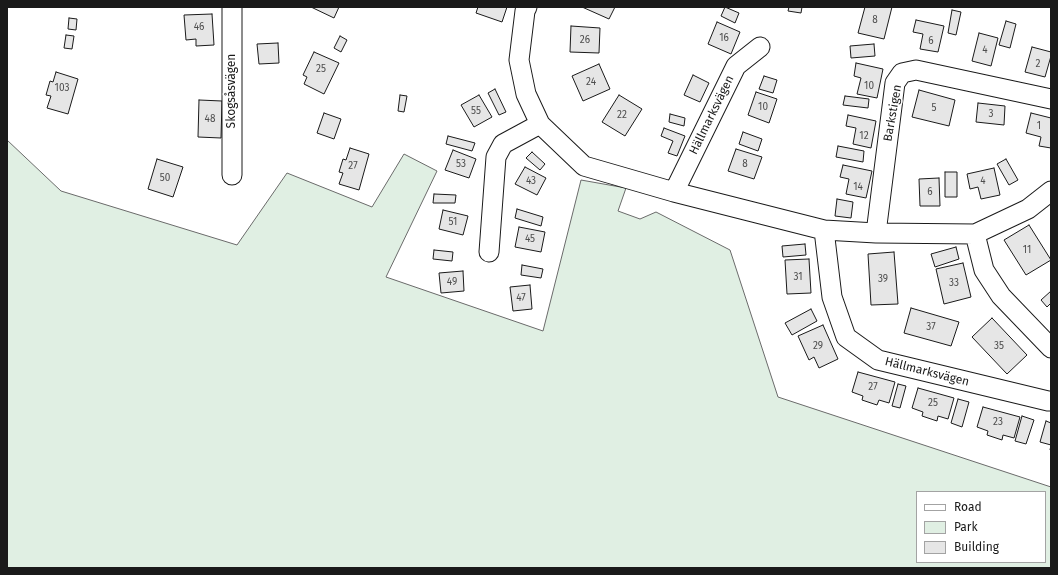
<!DOCTYPE html>
<html>
<head>
<meta charset="utf-8">
<style>
  body { margin:0 }
  #map { position:relative; width:1058px; height:575px; overflow:hidden; background:#fff; font-family:"Fira Sans",sans-serif }
  canvas { display:block }
  .frame { position:absolute; inset:0; border:8px solid #1a1a1a; pointer-events:none }
  .legend { position:absolute; left:916px; top:491px; width:130px; height:72px; box-sizing:border-box; background:#fff; border:1px solid #a3a3a3; margin:0; padding:5px 7px; list-style:none; font-size:12px; color:#1a1a1a }
  .legend li { display:flex; align-items:center; gap:8px; height:20px }
  .legend b { width:20px; border:1px solid #a3a3a3 }
</style>
</head>
<body>
<div id="map">
<canvas width="1058" height="575"></canvas>
<div class="frame"></div>
<ul class="legend">
<li><b style="height:5px;background:#fff"></b>Road</li>
<li><b style="height:11px;background:#e0efe3"></b>Park</li>
<li><b style="height:11px;background:#e6e6e6"></b>Building</li>
</ul>
</div>
<script>
const c = document.querySelector('canvas').getContext('2d');
c.lineJoin = 'round';
function fillPath(path, color) { c.fillStyle = color; c.fill(path, 'evenodd'); }
const shape = rows => new Path2D(rows.map(r => 'M' + r).join(''));
function strokePath(path, color, width, dash) { c.strokeStyle = color; c.lineWidth = width; c.lineCap = dash ? 'butt' : 'round'; c.setLineDash(dash || []); c.stroke(path); }
function label(font, color, halo, rows, align = 'center') {
  c.font = font + ' "Fira Sans",sans-serif'; c.lineWidth = 3; c.setLineDash([]); c.textBaseline = 'middle'; c.strokeStyle = halo; c.fillStyle = color; for (const [text, x, y, turn = 0] of rows) {
    c.save(); c.translate(x, y); c.rotate((+turn || 0) * Math.PI / 180); c.textAlign = isNaN(turn) ? turn : align; if (halo) c.strokeText(text, 0, 0); c.fillText(text, 0, 0); c.restore();
  }
}
const green = shape([
  [7,140,61,191,237,245,287,173,372,207,404,154,437,171,386,277,543,331,581,180,626,188,618,211,640,219,656,212,730,250,778,397,1051,487,1051,568,7,568,7,140],
  [917,492,1045,492,1045,562,917,562,917,492]
]);
fillPath(green, '#e0efe3');
strokePath(green, '#6a6a6a', 1);
const building = shape([
  [311,7,339,7,334,18,311,7],
  [478,7,507,7,502,22,476,13,478,7],
  [582,7,615,7,609,19,582,7],
  [725,7,739,13,735,23,721,16,725,7],
  [789,7,802,7,801,13,788,11,789,7],
  [865,7,892,7,884,39,858,33,865,7],
  [952,10,961,12,956,35,948,33,952,10],
  [212,14,214,45,196,46,196,39,186,40,184,15,212,14],
  [69,18,77,19,76,30,68,29,69,18],
  [916,20,944,26,938,52,920,49,923,34,913,32,916,20],
  [1006,21,1016,24,1010,48,999,45,1006,21],
  [717,22,740,32,731,54,708,44,717,22],
  [571,26,600,28,599,53,570,52,571,26],
  [979,33,998,38,991,66,972,61,979,33],
  [66,35,74,36,72,49,64,48,66,35],
  [340,36,347,40,341,52,334,48,340,36],
  [278,43,279,63,259,64,257,44,278,43],
  [874,44,875,56,851,58,850,46,874,44],
  [1032,47,1051,52,1051,56,1045,77,1025,72,1032,47],
  [314,52,339,63,324,94,304,84,307,77,303,75,314,52],
  [856,63,883,69,877,98,857,94,861,78,854,76,856,63],
  [599,64,610,89,583,101,572,76,599,64],
  [56,72,78,79,68,114,47,108,51,96,46,95,50,81,53,82,56,72],
  [693,75,709,83,700,102,684,95,693,75],
  [764,76,777,80,773,93,759,89,764,76],
  [495,89,506,112,499,115,488,93,495,89],
  [919,90,955,100,949,126,912,117,919,90],
  [756,92,777,99,769,123,748,115,756,92],
  [400,95,407,96,404,112,398,111,400,95],
  [479,95,492,117,474,127,461,105,479,95],
  [619,95,642,109,625,136,602,122,619,95],
  [845,96,869,99,868,108,843,105,845,96],
  [199,100,222,101,221,138,198,137,199,100],
  [978,103,1005,106,1004,125,976,122,978,103],
  [324,113,341,119,334,139,317,133,324,113],
  [1031,113,1051,118,1051,148,1039,146,1041,137,1026,133,1031,113],
  [670,114,685,118,684,126,669,122,670,114],
  [848,115,876,121,871,148,853,144,856,128,846,126,848,115],
  [664,128,685,136,677,156,668,153,673,141,661,136,664,128],
  [743,132,762,139,758,151,739,144,743,132],
  [448,136,475,143,472,151,446,144,448,136],
  [838,146,864,151,863,162,836,157,838,146],
  [350,148,369,154,359,190,339,184,343,173,339,172,343,159,346,160,350,148],
  [736,149,762,157,754,179,728,171,736,149],
  [453,150,476,159,469,178,445,170,453,150],
  [532,152,545,164,540,170,526,158,532,152],
  [157,159,183,167,173,197,148,189,157,159],
  [1006,159,1018,180,1009,185,997,164,1006,159],
  [843,165,872,171,866,198,846,194,849,179,840,177,843,165],
  [525,167,546,178,537,195,515,184,525,167],
  [994,168,1000,195,981,199,978,187,970,189,967,174,994,168],
  [945,172,957,172,957,197,945,197,945,172],
  [939,178,940,206,920,206,919,179,939,178],
  [434,194,456,195,455,203,433,203,434,194],
  [837,199,853,202,851,218,835,216,837,199],
  [517,209,543,217,541,226,515,218,517,209],
  [443,210,468,216,463,235,439,229,443,210],
  [1029,225,1051,260,1026,275,1004,240,1029,225],
  [519,227,545,232,541,252,515,247,519,227],
  [805,244,806,255,783,257,782,246,805,244],
  [956,247,959,259,935,267,931,254,956,247],
  [434,250,453,252,452,261,433,259,434,250],
  [894,252,898,304,871,305,868,254,894,252],
  [809,259,811,293,787,294,785,260,809,259],
  [963,263,971,297,944,304,936,269,963,263],
  [522,265,543,269,541,278,521,275,522,265],
  [463,271,464,291,441,293,439,273,463,271],
  [530,285,532,309,513,311,510,287,530,285],
  [1051,291,1051,303,1047,307,1041,300,1051,291],
  [911,308,959,322,951,346,904,333,911,308],
  [811,309,817,321,792,335,785,323,811,309],
  [992,318,1027,355,1007,374,972,337,992,318],
  [823,325,838,359,819,368,814,357,809,360,798,336,823,325],
  [858,372,895,382,889,403,879,400,877,405,862,400,863,396,852,392,858,372],
  [898,384,906,386,900,408,892,406,898,384],
  [918,388,954,398,948,419,938,416,937,421,922,416,923,412,912,408,918,388],
  [958,399,969,402,962,427,951,423,958,399],
  [983,407,1020,417,1014,438,1003,435,1002,440,987,435,988,431,977,427,983,407],
  [1022,416,1034,420,1026,444,1015,441,1022,416],
  [1046,421,1051,423,1051,450,1050,450,1051,445,1040,442,1046,421]
]);
fillPath(building, '#e6e6e6');
strokePath(building, '#1a1a1a', 1);
const minor = shape([
  [232,7,232,175],
  [527,7,525,11,519,60,526,94,540,124,584,166,674,192,824,230,876,233,975,234,1028,209,1051,191],
  [674,192,736,66,760,47],
  [824,230,832,297,846,337,878,360,1048,401,1051,401],
  [876,233,895,83,902,73,916,70,1051,99],
  [975,234,984,270,1001,296,1051,348],
  [489,252,496,157,503,144,540,124]
]);
strokePath(minor, '#1a1a1a', 21);
strokePath(minor, '#fff', 19);
label('10px', '#4d4d4d', null, [
  ["8",875,20],
  ["46",199,27],
  ["16",724,38],
  ["26",585,40],
  ["6",931,41],
  ["4",985,50],
  ["2",1038,64],
  ["25",321,69],
  ["24",591,82],
  ["10",869,86],
  ["103",62,88],
  ["10",763,107],
  ["5",934,108],
  ["55",476,111],
  ["3",991,114],
  ["22",622,115],
  ["48",210,119],
  ["1",1039,126],
  ["12",864,136],
  ["53",461,164],
  ["8",745,164],
  ["27",353,166],
  ["50",165,178],
  ["43",531,181],
  ["4",983,181],
  ["14",858,187],
  ["6",930,192],
  ["51",453,222],
  ["45",530,239],
  ["11",1027,250],
  ["31",798,277],
  ["39",883,279],
  ["49",452,282],
  ["33",954,283],
  ["47",521,298],
  ["37",931,327],
  ["29",818,346],
  ["35",999,346],
  ["27",873,387],
  ["25",933,403],
  ["23",998,422]
]);
label('12px', '#1a1a1a', '#fff', [
  ["Skogsåsvägen",232,91,-90],
  ["Barkstigen",893,113,-80],
  ["Hällmarksvägen",712,115,-64],
  ["Hällmarksvägen",927,372,14]
]);
</script>
</body>
</html>
